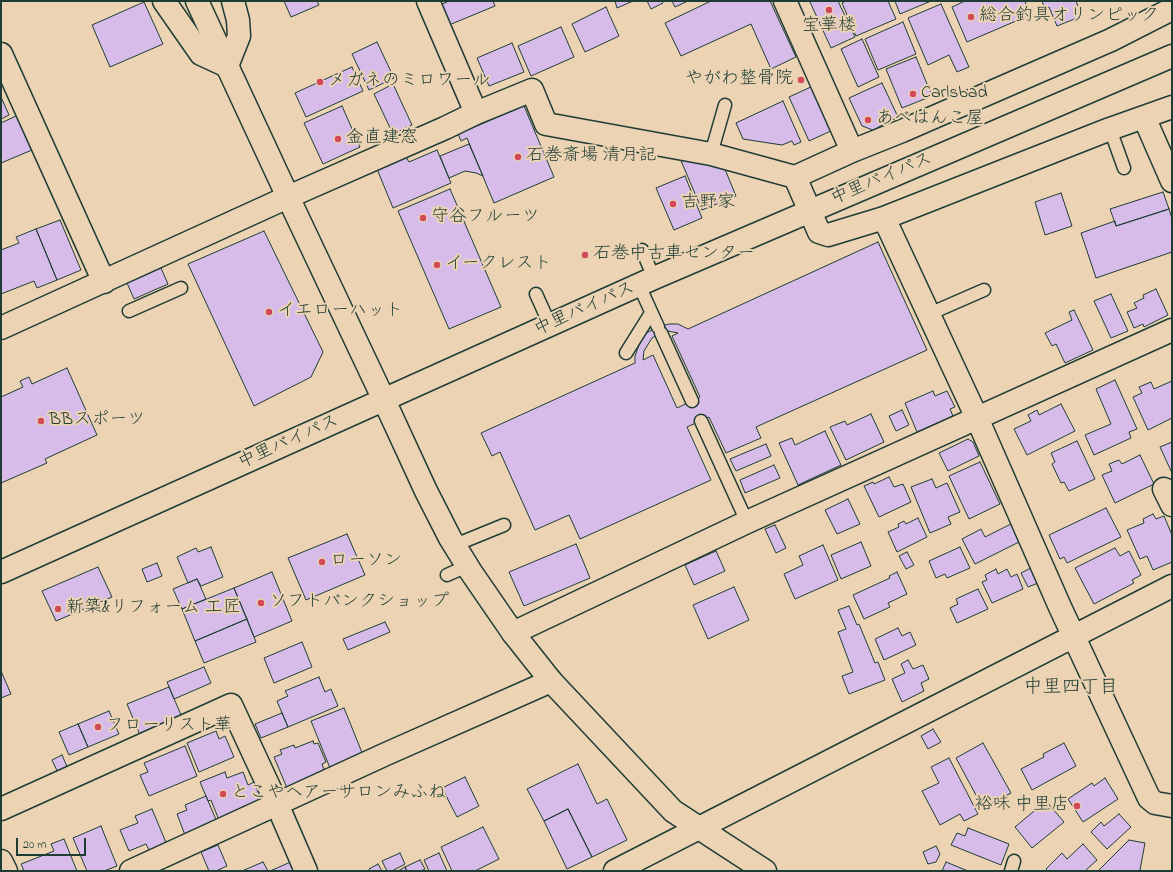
<!DOCTYPE html>
<html>
<head>
<meta charset="utf-8">
<style>
  body { margin:0 }
  #map { position:relative; width:1173px; height:872px; overflow:hidden; background:#ebd3b3; font-family:"Indie Flower",sans-serif }
  canvas { display:block }
  .frame { position:absolute; inset:0; border:2px solid #1f3d34; pointer-events:none }
  .scale { position:absolute; left:16px; top:838px; width:70px; height:18px; box-sizing:border-box; border:2px solid #1f3d34; border-top:0; padding-left:5px; font-size:12px; line-height:14px; white-space:nowrap; color:#1f3d34; -webkit-text-stroke:3px #ebd3b3; paint-order:stroke }
</style>
</head>
<body>
<div id="map">
<canvas width="1173" height="872"></canvas>
<div class="frame"></div>
<div class="scale">20 m</div>
</div>
<script>
const c = document.querySelector('canvas').getContext('2d');
c.lineJoin = 'round';
function fillPath(path, color) { c.fillStyle = color; c.fill(path, 'evenodd'); }
const shape = rows => new Path2D(rows.map(r => 'M' + r).join(''));
function strokePath(path, color, width, dash) { c.strokeStyle = color; c.lineWidth = width; c.lineCap = dash ? 'butt' : 'round'; c.setLineDash(dash || []); c.stroke(path); }
function label(font, color, halo, rows, align = 'center') {
  c.font = font + ' "Indie Flower","Klee One",sans-serif'; c.lineWidth = 4; c.setLineDash([]); c.textBaseline = 'middle'; c.strokeStyle = halo; c.fillStyle = color; for (const [text, x, y, turn = 0] of rows) {
    c.save(); c.translate(x, y); c.rotate((+turn || 0) * Math.PI / 180); c.textAlign = isNaN(turn) ? turn : align; if (halo) c.strokeText(text, 0, 0); c.fillText(text, 0, 0); c.restore();
  }
}
const building = shape([
  [284,1,317,1,319,5,291,17,284,1],
  [449,1,493,1,495,6,449,25,440,5,449,1],
  [615,1,633,1,617,8,615,1],
  [647,1,662,1,663,3,651,9,647,1],
  [672,1,688,1,675,7,672,1],
  [711,1,770,1,796,57,771,69,751,24,681,56,665,23,711,1],
  [813,1,838,1,855,37,831,48,810,2,813,1],
  [846,1,888,1,896,19,856,36,842,3,846,1],
  [895,1,931,1,900,14,895,1],
  [965,1,1025,1,1030,15,967,42,952,7,965,1],
  [1042,1,1076,1,1082,16,1057,26,1049,7,1045,9,1042,1],
  [144,2,163,44,110,67,92,25,144,2],
  [941,4,969,67,957,72,949,55,928,65,908,18,941,4],
  [606,7,619,36,585,52,572,24,606,7],
  [903,22,916,54,878,70,865,39,903,22],
  [561,27,574,57,531,76,518,46,561,27],
  [862,39,879,77,858,87,841,49,862,39],
  [377,42,394,78,369,90,352,54,377,42],
  [512,43,524,72,489,86,477,58,512,43],
  [916,57,932,96,902,108,886,69,916,57],
  [352,67,363,91,306,117,295,93,352,67],
  [882,83,898,117,873,130,862,126,849,98,882,83],
  [393,84,412,125,393,134,374,94,393,84],
  [813,86,833,130,809,141,789,97,813,86],
  [1,97,9,115,1,119,1,97],
  [783,101,801,142,794,145,792,141,782,145,743,139,736,123,783,101],
  [342,106,360,147,323,164,304,123,342,106],
  [524,106,554,177,494,203,467,138,461,141,458,134,524,106],
  [18,115,32,150,1,163,1,123,18,115],
  [469,144,483,176,476,173,465,171,449,178,440,156,469,144],
  [437,150,451,183,393,208,377,169,406,157,409,162,437,150],
  [679,156,722,162,736,196,702,210,679,156],
  [685,176,702,218,674,230,656,188,685,176],
  [450,189,501,307,449,329,398,211,450,189],
  [1163,192,1169,209,1116,226,1110,209,1163,192],
  [1061,193,1072,226,1045,235,1035,202,1061,193],
  [1169,209,1172,219,1172,252,1096,278,1081,233,1115,221,1116,226,1169,209],
  [60,220,81,270,57,280,36,229,60,220],
  [36,229,57,280,37,288,34,281,1,294,1,250,19,243,16,237,36,229],
  [264,231,323,352,311,377,254,406,188,264,264,231],
  [878,242,927,350,756,427,761,438,726,453,709,417,687,427,711,480,580,539,569,515,535,530,500,452,492,456,481,433,635,363,635,356,639,345,646,333,658,327,669,324,678,324,688,329,878,242],
  [668,331,678,333,672,336,700,397,677,408,653,355,643,360,644,351,652,338,661,333,668,331],
  [161,268,168,284,134,299,127,283,161,268],
  [1156,289,1168,315,1144,327,1143,324,1134,328,1127,312,1137,308,1134,303,1144,298,1143,295,1156,289],
  [1111,294,1128,331,1111,338,1094,301,1111,294],
  [1074,310,1093,350,1065,363,1056,344,1052,346,1045,333,1072,320,1069,312,1074,310],
  [67,368,97,435,45,459,47,463,1,483,1,397,23,387,20,381,29,377,32,384,67,368],
  [1115,380,1137,429,1129,432,1131,438,1094,455,1085,435,1111,424,1096,389,1115,380],
  [1172,381,1172,418,1148,430,1133,397,1142,393,1139,387,1151,382,1154,389,1172,381],
  [933,391,935,396,947,391,955,407,950,409,953,416,917,432,905,403,933,391],
  [1061,404,1075,431,1027,455,1014,429,1031,421,1028,415,1037,410,1039,415,1061,404],
  [902,410,909,425,896,431,889,416,902,410],
  [871,414,884,442,846,460,830,427,845,421,847,425,871,414],
  [825,431,841,465,798,485,779,443,792,438,795,445,825,431],
  [968,439,973,442,979,456,948,471,939,453,968,439],
  [1077,441,1095,479,1069,491,1064,482,1061,483,1052,464,1055,462,1051,453,1077,441],
  [1172,442,1172,473,1160,447,1172,442],
  [766,444,771,456,736,471,730,459,766,444],
  [1140,455,1154,484,1115,503,1102,475,1112,471,1109,464,1119,460,1122,464,1140,455],
  [980,462,1000,504,969,519,949,476,980,462],
  [774,465,780,478,745,493,740,480,774,465],
  [889,477,894,487,903,484,911,502,879,517,864,486,873,482,874,484,889,477],
  [932,479,936,488,947,483,960,512,948,517,951,524,930,533,911,487,932,479],
  [848,499,860,524,837,534,825,510,848,499],
  [1106,508,1121,537,1067,563,1064,557,1060,559,1049,535,1106,508],
  [1153,514,1156,519,1164,516,1172,535,1172,562,1153,570,1147,556,1140,559,1127,530,1144,523,1143,519,1153,514],
  [918,518,927,537,897,552,888,532,899,527,898,524,904,521,906,524,918,518],
  [1011,524,1019,542,975,564,962,539,981,529,985,537,1011,524],
  [775,525,786,548,776,553,765,529,775,525],
  [347,534,365,575,306,600,288,558,347,534],
  [861,542,871,566,841,579,831,555,861,542],
  [576,544,590,578,524,606,509,572,576,544],
  [823,545,838,580,795,599,784,574,803,565,799,556,823,545],
  [211,547,223,577,201,586,197,579,188,583,177,557,196,548,198,552,211,547],
  [960,547,970,568,947,578,945,574,936,578,929,561,960,547],
  [1115,548,1120,556,1129,551,1141,575,1132,580,1134,583,1094,604,1075,568,1115,548],
  [716,551,725,571,694,585,685,565,716,551],
  [907,552,914,565,906,569,899,556,907,552],
  [157,563,162,576,147,582,142,569,157,563],
  [98,567,112,597,56,621,42,591,98,567],
  [1031,568,1038,583,1028,587,1021,573,1031,568],
  [996,569,998,574,1007,569,1011,577,1017,574,1023,589,992,603,982,582,987,580,985,575,996,569],
  [272,572,292,621,254,637,234,588,272,572],
  [897,572,907,594,888,603,890,607,864,619,853,595,890,578,889,576,897,572],
  [197,579,206,599,182,609,173,589,197,579],
  [734,587,749,620,708,639,693,605,734,587],
  [234,588,247,619,195,641,182,609,234,588],
  [978,589,988,609,957,623,950,608,958,604,956,599,978,589],
  [849,606,857,625,859,624,875,663,878,662,885,680,849,694,842,676,853,672,838,632,846,629,838,610,849,606],
  [247,619,256,642,204,663,195,641,247,619],
  [385,622,390,632,348,650,343,639,385,622],
  [898,628,902,636,910,632,916,645,884,660,875,639,898,628],
  [302,642,312,667,274,683,264,658,302,642],
  [908,660,913,669,923,665,929,679,921,683,924,691,902,702,892,679,905,673,901,664,908,660],
  [204,667,211,683,174,699,167,682,204,667],
  [1,671,11,694,1,698,1,671],
  [319,677,325,692,331,689,338,706,288,727,277,701,288,696,285,691,319,677],
  [169,687,182,717,140,735,127,704,169,687],
  [344,708,363,755,330,768,311,721,344,708],
  [109,711,119,734,88,747,78,724,109,711],
  [282,713,288,727,261,738,255,724,282,713],
  [78,724,88,747,69,755,59,732,78,724],
  [933,729,941,742,928,749,921,736,933,729],
  [216,731,219,739,225,736,234,757,199,772,187,743,216,731],
  [313,741,314,744,318,743,326,762,322,764,325,772,287,788,274,757,282,754,280,750,294,745,295,748,313,741],
  [983,743,1011,793,983,808,956,758,983,743],
  [1064,743,1076,766,1032,790,1021,769,1044,757,1043,754,1064,743],
  [185,746,197,776,149,796,140,775,148,772,144,763,185,746],
  [62,755,69,771,59,775,52,760,62,755],
  [949,758,978,814,964,821,960,814,940,825,922,791,939,783,931,767,949,758],
  [578,764,597,804,607,799,627,840,592,857,568,809,544,821,527,789,578,764],
  [225,772,227,778,243,772,248,785,254,782,263,802,219,820,211,800,208,801,200,782,225,772],
  [465,777,479,806,457,817,442,788,465,777],
  [1105,778,1118,799,1083,822,1068,799,1092,783,1094,786,1105,778],
  [206,796,217,822,185,835,177,814,187,810,185,805,206,796],
  [1046,801,1064,822,1032,848,1015,827,1046,801],
  [152,809,167,845,150,852,146,844,129,851,120,830,138,823,135,816,152,809],
  [568,809,592,857,567,869,544,821,568,809],
  [1119,814,1131,827,1107,849,1091,832,1101,822,1104,826,1119,814],
  [101,826,117,866,104,871,87,871,73,838,101,826],
  [483,827,499,859,475,871,452,871,441,847,483,827],
  [968,828,1009,844,1001,865,951,845,957,833,965,836,968,828],
  [64,839,77,871,24,871,21,864,54,851,51,844,64,839],
  [1129,840,1145,843,1140,870,1144,871,1098,871,1129,840],
  [1083,844,1097,860,1085,871,1048,871,1046,869,1062,853,1067,859,1083,844],
  [218,845,227,866,216,871,209,871,201,852,218,845],
  [936,846,940,854,936,862,928,864,923,852,936,846],
  [400,853,405,864,392,871,387,871,382,861,400,853],
  [439,853,447,871,429,871,424,860,439,853],
  [420,860,425,869,421,871,407,871,405,867,420,860],
  [293,861,298,871,270,871,293,861],
  [263,862,268,871,242,871,263,862],
  [946,862,968,871,942,871,946,862],
  [378,864,382,871,370,871,369,869,378,864],
  [405,867,407,871,398,871,405,867]
]);
fillPath(building, '#d7bcea');
strokePath(building, '#1f3d34', 1);
const lane = shape([
  [1110,129,1124,168],
  [711,154,725,105],
  [642,250,654,278],
  [639,285,658,327],
  [536,294,550,325],
  [129,311,181,288],
  [929,314,984,290],
  [661,333,692,401],
  [626,353,651,313],
  [701,421,747,522],
  [455,545,504,525],
  [447,575,467,566],
  [1011,871,1014,861]
]);
const street = shape([
  [164,1,201,54,227,66,239,36,238,20,233,1],
  [428,1,476,113],
  [785,1,852,151],
  [1,54,104,282],
  [1144,117,1172,181],
  [795,177,819,232,828,235,884,218,1110,129,1172,107],
  [884,218,977,418,1060,607,1149,798,1155,803,1172,806],
  [1,328,288,197,445,128,476,113,532,90,546,124,711,154,795,177,852,151,902,131,1111,40,1172,9],
  [1164,489,1172,505],
  [513,633,747,522,1172,330],
  [1,809,231,705,277,804,306,871],
  [1,861,6,871],
  [131,871,386,754,551,681],
  [615,871,1172,586]
]);
const secondary = shape([
  [197,1,288,197,384,400,426,491,450,538,471,572,513,633,551,681,673,811,765,871],
  [1,572,654,278,1172,56]
]);
strokePath(lane, '#1f3d34', 15);
strokePath(street, '#1f3d34', 25);
strokePath(secondary, '#1f3d34', 25);
strokePath(lane, '#ebd3b3', 12);
strokePath(street, '#ebd3b3', 22);
strokePath(secondary, '#ebd3b3', 22);
for (const [x, y, r, color] of [
  [829,10,4,"#d1495b"],
  [971,17,4,"#d1495b"],
  [801,80,4,"#d1495b"],
  [320,82,4,"#d1495b"],
  [913,94,4,"#d1495b"],
  [868,120,4,"#d1495b"],
  [338,139,4,"#d1495b"],
  [518,157,4,"#d1495b"],
  [673,204,4,"#d1495b"],
  [423,218,4,"#d1495b"],
  [585,255,4,"#d1495b"],
  [437,265,4,"#d1495b"],
  [269,312,4,"#d1495b"],
  [41,421,4,"#d1495b"],
  [322,562,4,"#d1495b"],
  [261,603,4,"#d1495b"],
  [58,609,4,"#d1495b"],
  [98,727,4,"#d1495b"],
  [223,794,4,"#d1495b"],
  [1077,806,4,"#d1495b"]
]) { const dot = new Path2D(); dot.arc(x, y, r, 0, 2 * Math.PI); c.fillStyle = color; c.fill(dot); strokePath(dot, '#ebd3b3', 1.5); }
label('18px', '#1f3d34', '#ebd3b3', [
  ["総合釣具オリンピック",979,17],
  ["宝華楼",829,27,"center"],
  ["やがわ整骨院",793,80,"right"],
  ["メガネのミロワール",328,82],
  ["Carlsbad",921,94],
  ["あべはんこ屋",876,120],
  ["金直建窓",346,139],
  ["石巻斎場 清月記",526,157],
  ["吉野家",681,204],
  ["守谷フルーツ",431,218],
  ["石巻中古車センター",593,255],
  ["イークレスト",445,265],
  ["イエローハット",277,312],
  ["BBスポーツ",49,421],
  ["ローソン",330,562],
  ["ソフトバンクショップ",269,603],
  ["新築&リフォーム 工匠",66,609],
  ["フローリスト華",106,727],
  ["とこやヘアーサロンみふね",231,794],
  ["裕味 中里店",1069,806,"right"]
], 'left');
label('18px', '#1f3d34', '#ebd3b3', [
  ["中里バイパス",882,180,-23],
  ["中里バイパス",585,310,-24],
  ["中里バイパス",289,443,-24]
]);
label('19px', '#1f3d34', '#ebd3b3', [
  ["中里四丁目",1071,689]
]);
</script>
</body>
</html>
